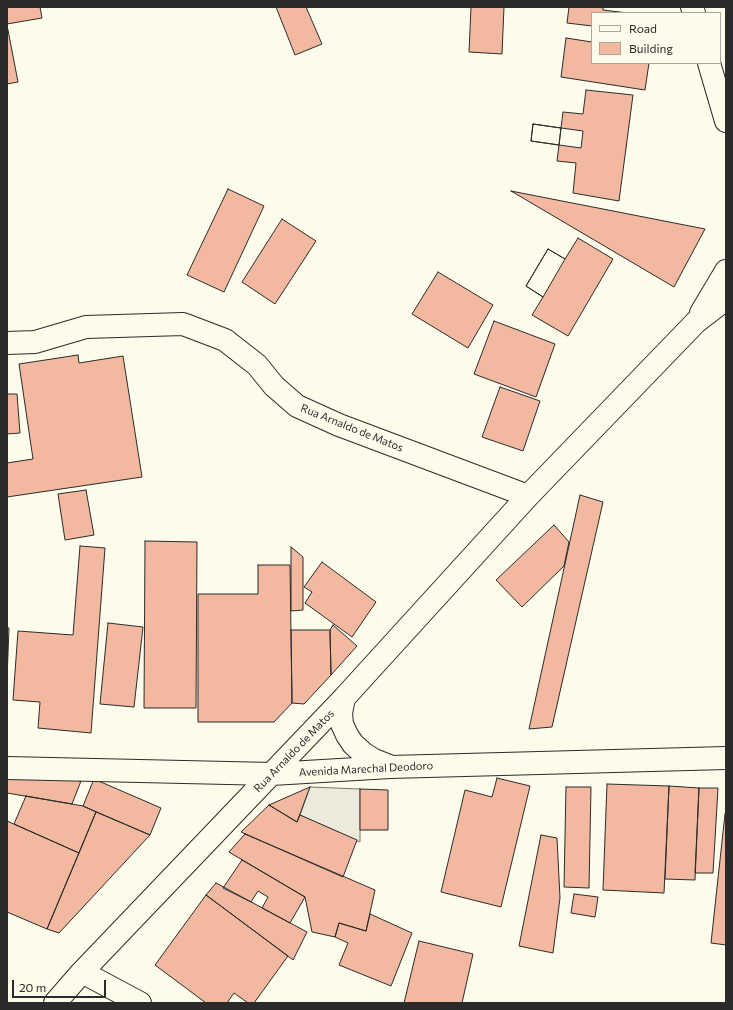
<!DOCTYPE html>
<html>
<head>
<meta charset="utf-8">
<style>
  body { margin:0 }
  #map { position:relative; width:733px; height:1010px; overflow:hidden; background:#fdfbea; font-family:Commissioner,sans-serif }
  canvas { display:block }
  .frame { position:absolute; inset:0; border:8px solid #2b2b2b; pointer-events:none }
  .legend { position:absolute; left:591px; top:12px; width:130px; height:52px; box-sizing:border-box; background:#fdfbea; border:1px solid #a9a89e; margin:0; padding:5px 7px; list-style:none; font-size:12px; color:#2b2b2b }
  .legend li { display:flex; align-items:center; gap:8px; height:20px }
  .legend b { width:20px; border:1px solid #a9a89e }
  .scale { position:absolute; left:12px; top:980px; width:94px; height:18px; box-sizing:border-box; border:2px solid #2b2b2b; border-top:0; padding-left:5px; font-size:12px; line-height:14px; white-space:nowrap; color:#2b2b2b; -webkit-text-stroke:3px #fdfbea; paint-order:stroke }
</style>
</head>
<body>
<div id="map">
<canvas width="733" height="1010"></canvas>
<div class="frame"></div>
<ul class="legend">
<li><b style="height:5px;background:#fdfbea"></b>Road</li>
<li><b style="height:11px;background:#f2b8a0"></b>Building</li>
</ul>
<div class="scale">20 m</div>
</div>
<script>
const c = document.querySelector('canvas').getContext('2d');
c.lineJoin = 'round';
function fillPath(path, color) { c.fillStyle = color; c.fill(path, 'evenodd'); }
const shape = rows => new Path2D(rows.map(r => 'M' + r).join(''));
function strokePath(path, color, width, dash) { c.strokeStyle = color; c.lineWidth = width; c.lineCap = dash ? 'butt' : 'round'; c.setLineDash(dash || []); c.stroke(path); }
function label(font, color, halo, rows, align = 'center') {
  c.font = font + ' Commissioner,sans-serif'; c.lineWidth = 3; c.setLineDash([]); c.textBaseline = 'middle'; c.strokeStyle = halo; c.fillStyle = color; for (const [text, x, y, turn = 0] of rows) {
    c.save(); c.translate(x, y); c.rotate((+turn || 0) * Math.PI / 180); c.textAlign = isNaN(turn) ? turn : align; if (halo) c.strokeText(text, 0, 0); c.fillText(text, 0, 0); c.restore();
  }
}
const parking = shape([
  [310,787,360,789,360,842,300,815,310,787]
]);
fillPath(parking, '#eceadb');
strokePath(parking, '#74746e', 1);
const building = shape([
  [7,7,40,7,42,18,7,24,7,7],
  [276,7,306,7,322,44,295,55,276,7],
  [471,7,504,7,502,54,469,52,471,7],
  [569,7,603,7,603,10,628,13,592,13,592,26,567,23,569,7],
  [7,25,18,82,7,84,7,25],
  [566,38,592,42,592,63,649,63,645,90,561,77,566,38],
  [586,90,633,95,619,201,573,193,576,163,557,161,559,145,531,141,533,124,561,128,563,112,583,114,586,90],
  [533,124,561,128,559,145,531,141,533,124],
  [561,128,583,131,581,148,559,145,561,128],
  [228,189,264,206,224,292,187,275,228,189],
  [511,191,705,229,674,287,511,191],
  [282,219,316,241,275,304,242,282,282,219],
  [578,238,613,259,568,336,532,315,543,297,526,286,548,249,565,259,578,238],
  [548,249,565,259,543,297,526,286,548,249],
  [438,272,493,305,468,348,412,314,438,272],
  [494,321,555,344,536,397,474,374,494,321],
  [78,355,79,363,123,356,142,477,7,497,7,463,33,459,19,364,78,355],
  [500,387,540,401,523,451,482,437,500,387],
  [7,389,7,394,17,394,20,433,7,434,7,389],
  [86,490,94,535,65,540,58,494,86,490],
  [580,495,603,502,552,727,529,729,580,495],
  [554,525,569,542,564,566,522,607,496,580,554,525],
  [145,541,197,542,196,708,144,708,145,541],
  [80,546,105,548,91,733,38,728,40,702,13,700,18,631,73,635,80,546],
  [291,547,303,557,303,610,291,611,291,547],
  [322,562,376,602,352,637,305,603,312,592,304,587,322,562],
  [258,565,290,565,292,703,274,722,198,722,198,594,258,594,258,565],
  [108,623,143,627,134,707,100,704,108,623],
  [333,625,357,646,331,675,330,630,333,625],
  [7,627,9,628,7,679,7,627],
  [291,630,330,630,331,675,304,704,292,703,291,630],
  [7,773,81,781,72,804,7,793,7,773],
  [497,778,530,786,501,907,441,892,465,790,492,797,497,778],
  [94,779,161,808,150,835,83,806,94,779],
  [607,784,669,786,664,893,603,890,607,784],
  [669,786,699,788,695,880,665,879,669,786],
  [310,787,297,822,269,805,310,787],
  [566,787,591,787,589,888,564,887,566,787],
  [699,788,718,788,713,873,695,873,699,788],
  [360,789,388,790,388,830,360,830,360,789],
  [26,796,83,806,96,812,79,853,14,824,26,796],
  [269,805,297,822,300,815,357,840,343,877,241,832,269,805],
  [96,812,150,835,59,933,47,929,96,812],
  [725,814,726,814,726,945,711,943,725,814],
  [7,821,79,853,47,929,7,912,7,821],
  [245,834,375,890,366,931,339,923,335,937,312,932,305,897,229,852,245,834],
  [541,835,557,838,560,898,553,953,519,946,541,835],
  [242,860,305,897,290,923,262,908,268,897,258,891,251,902,223,888,242,860],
  [216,883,307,932,293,960,206,895,216,883],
  [574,894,598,897,595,917,571,913,574,894],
  [206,895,288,956,254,1003,248,1003,234,993,227,1003,206,1003,155,965,206,895],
  [370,914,412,933,391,986,339,965,348,943,335,937,339,923,366,931,370,914],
  [419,941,473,954,462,1003,404,1003,419,941]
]);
fillPath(building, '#f2b8a0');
strokePath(building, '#2b2b2b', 1);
const street = shape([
  [692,7,694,13],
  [709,63,726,121],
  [701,313,726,271],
  [7,343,35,342,86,327,183,324,225,340,257,365,274,386,297,406,339,425,528,496],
  [344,698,341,713,342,724,347,735,353,744,363,753,374,760,389,766],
  [7,768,272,774,390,767,726,758],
  [82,972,140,1003],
  [55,1003,82,972,344,698,528,496,696,322,726,299]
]);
strokePath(street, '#2b2b2b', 24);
strokePath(street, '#fdfbea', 22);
label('11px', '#2b2b2b', '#fdfbea', [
  ["Rua Arnaldo de Matos",352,428,22],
  ["Rua Arnaldo de Matos",294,751,-46],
  ["Avenida Marechal Deodoro",366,769,-3]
]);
</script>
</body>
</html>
